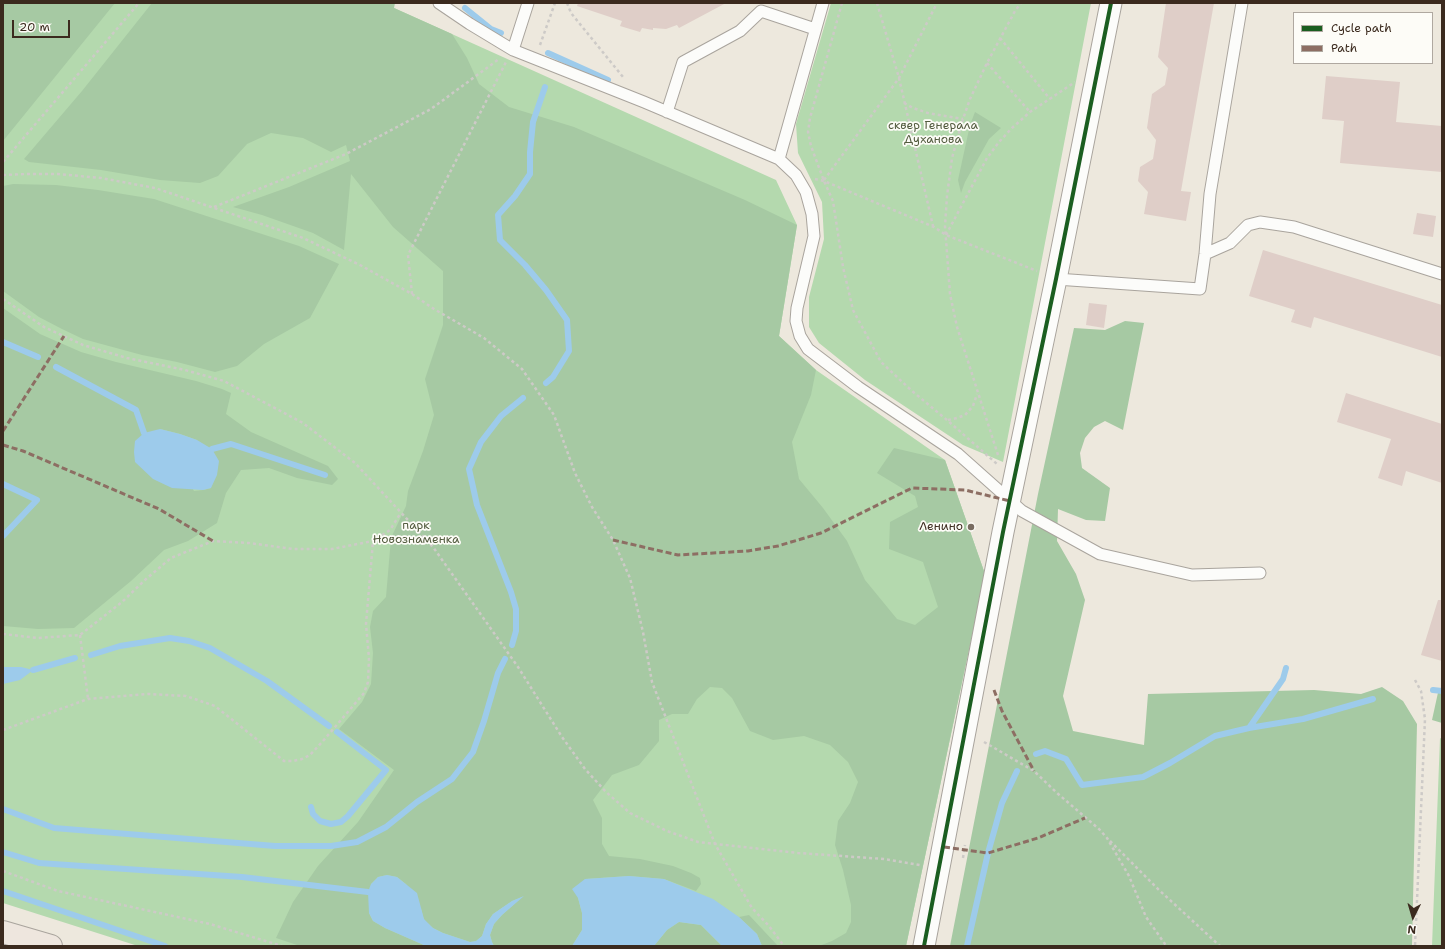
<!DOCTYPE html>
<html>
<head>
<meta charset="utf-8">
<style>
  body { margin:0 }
  #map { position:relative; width:1445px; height:949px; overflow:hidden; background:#ede8dd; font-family:"Shantell Sans",sans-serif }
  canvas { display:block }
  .frame { position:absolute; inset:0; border:4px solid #3b2a1e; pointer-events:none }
  .legend { position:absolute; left:1293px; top:12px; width:140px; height:52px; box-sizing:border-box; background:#fdfcf7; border:1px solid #afa8a0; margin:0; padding:5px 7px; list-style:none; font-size:12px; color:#3b2a1e }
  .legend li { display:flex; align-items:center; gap:8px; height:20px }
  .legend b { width:20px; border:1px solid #afa8a0 }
  .north { position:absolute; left:1393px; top:897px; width:40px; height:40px; -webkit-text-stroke:3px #fdfcf7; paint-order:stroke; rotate:185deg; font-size:11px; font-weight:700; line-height:16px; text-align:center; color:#3b2a1e }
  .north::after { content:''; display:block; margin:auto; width:14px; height:18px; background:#3b2a1e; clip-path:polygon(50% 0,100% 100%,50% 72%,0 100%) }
  .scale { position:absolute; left:12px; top:20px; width:58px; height:18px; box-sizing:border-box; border:2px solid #3b2a1e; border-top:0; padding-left:5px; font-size:12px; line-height:14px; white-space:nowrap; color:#3b2a1e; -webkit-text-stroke:3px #fdfcf7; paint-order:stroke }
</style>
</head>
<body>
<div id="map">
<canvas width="1445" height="949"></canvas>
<div class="frame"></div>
<ul class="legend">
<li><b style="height:5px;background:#1b5e20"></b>Cycle path</li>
<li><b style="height:5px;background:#8d6e63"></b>Path</li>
</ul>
<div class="north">N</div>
<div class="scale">20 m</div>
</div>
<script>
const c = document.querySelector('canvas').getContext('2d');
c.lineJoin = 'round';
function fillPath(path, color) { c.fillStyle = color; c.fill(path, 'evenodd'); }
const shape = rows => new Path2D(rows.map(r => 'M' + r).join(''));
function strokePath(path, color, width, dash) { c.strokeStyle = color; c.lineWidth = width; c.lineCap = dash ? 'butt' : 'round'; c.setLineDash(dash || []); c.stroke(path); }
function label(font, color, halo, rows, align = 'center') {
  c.font = font + ' "Shantell Sans",sans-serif'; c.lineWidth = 3.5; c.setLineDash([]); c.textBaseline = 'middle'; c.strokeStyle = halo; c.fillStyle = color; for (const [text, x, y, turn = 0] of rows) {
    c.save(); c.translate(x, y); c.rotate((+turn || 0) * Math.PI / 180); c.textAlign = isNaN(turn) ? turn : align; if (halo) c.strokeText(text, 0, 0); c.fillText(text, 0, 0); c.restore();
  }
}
fillPath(shape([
  [3,3,383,3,776,180,797,225,779,336,816,370,945,460,985,574,906,946,138,946,3,903],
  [831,3,1091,3,1003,462,963,445,865,380,819,343,809,327,809,297,824,239,822,202,798,153,796,124],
  [1440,738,1442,739,1442,946,1432,946]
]), '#b4d9ae');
fillPath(shape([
  [3,3,115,3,3,141],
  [152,3,395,3,394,8,452,34,467,58,479,84,509,107,574,127,745,200,797,225,779,336,816,370,811,395,792,442,799,479,823,508,847,541,865,580,897,619,915,625,938,607,923,562,889,549,890,522,918,507,915,496,877,473,894,448,945,460,985,574,906,946,819,946,832,941,846,933,851,922,851,905,843,870,835,845,838,821,850,803,858,782,848,762,830,745,804,736,773,740,750,731,732,698,722,688,710,687,697,699,688,714,672,714,659,720,659,741,639,765,612,775,593,800,602,818,602,844,609,856,640,859,673,866,691,873,700,878,701,884,696,891,664,879,629,876,585,879,578,898,582,913,582,930,572,946,494,946,492,942,490,935,494,924,502,915,522,897,512,901,493,914,486,924,482,936,476,941,470,942,443,933,433,928,424,920,421,909,406,884,397,877,387,875,378,877,371,884,369,913,373,921,385,928,426,946,300,946,276,938,293,902,318,866,358,822,394,770,339,729,362,702,371,684,373,653,370,627,373,611,386,597,391,538,406,506,408,491,423,451,434,415,425,379,443,325,443,271,393,227,351,174,344,250,313,233,262,215,233,207,289,187,350,161,346,145,331,152,303,138,271,133,247,144,218,176,200,183,160,180,101,170,29,162,24,159,82,91],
  [975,112,1001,128,989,139,965,182,961,193,958,180,970,125],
  [13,184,56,185,98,190,154,199,299,246,339,264,310,318,264,344,237,366,215,372,177,362,142,355,83,339,62,329,39,317,3,291,3,186],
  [3,308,40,334,81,352,116,362,196,381,222,389,231,393,226,414,251,432,328,466,338,479,332,485,297,478,269,468,241,470,226,493,217,523,188,541,164,550,131,581,74,628,38,629,3,626],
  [160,429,180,434,197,440,211,488,203,490,194,491],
  [1125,321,1144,323,1123,430,1105,421,1094,427,1085,438,1080,453,1082,468,1110,488,1105,521,1086,520,1058,509,1057,541,1076,574,1085,600,1063,696,1073,731,1144,745,1148,694,1314,690,1361,694,1382,687,1403,701,1417,724,1412,946,950,946,1038,494,1074,328,1105,330],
  [1439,688,1442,688,1442,723,1432,720],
  [749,915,778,946,762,946,757,934,739,917],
  [679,922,701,925,722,946,654,946,667,930]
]), '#a6c9a3');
fillPath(shape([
  [160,429,180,434,197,440,212,449,219,461,217,475,211,488,203,490,172,488,153,479,135,462,134,452,135,441,144,433],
  [3,667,21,667,33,670,28,674,20,680,3,684],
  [387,875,397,877,417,893,424,919,433,928,443,933,470,942,476,941,482,936,486,924,493,914,512,901,524,896,502,915,494,924,490,935,492,942,494,946,426,946,385,928,373,921,369,913,368,892,371,884,378,877],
  [629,876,664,879,713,899,739,917,757,934,762,946,722,946,701,925,679,922,667,930,654,946,572,946,582,930,582,913,578,898,572,889,585,879]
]), '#9dcbeb');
strokePath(shape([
  [465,8,491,29,501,33],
  [548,53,608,80],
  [545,87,533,122,530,152,530,174,515,196,498,215,500,240,525,265,546,290,567,320,569,351,553,377,546,383],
  [3,342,38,357],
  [56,367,136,410,144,433],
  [212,449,231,444,325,475],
  [3,484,37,500,3,536],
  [512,645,516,631,516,609,511,592,477,505,469,469,481,442,501,416,523,398],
  [91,655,120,646,170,638,189,641,210,648,267,681,329,726],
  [33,670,75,658],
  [1433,690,1442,691],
  [1249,728,1303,719,1373,699],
  [1036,754,1045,751,1066,759,1082,785,1143,777,1170,763,1215,736,1249,728,1283,679,1286,668],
  [311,807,313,814,320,821,331,824,341,822,348,816,386,770,337,732],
  [3,809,54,828,275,846,331,846,357,842,386,827,417,802,452,779,473,752,484,721,498,673,505,659],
  [3,852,39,863,242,877,368,892],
  [3,891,165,946],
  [967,946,988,853,1002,803,1017,771]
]), '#9dcbeb', 6);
fillPath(shape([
  [578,3,726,3,679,28,677,25,666,29,653,28,653,30,642,28,640,32,620,26,622,21,577,6],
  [1166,3,1214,3,1181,191,1191,192,1186,221,1144,214,1148,192,1138,181,1140,167,1153,159,1156,140,1147,128,1152,94,1165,85,1168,68,1158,57],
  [1326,76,1400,82,1396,122,1442,126,1442,172,1340,163,1344,121,1322,119],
  [1417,213,1436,216,1433,237,1413,234],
  [1263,250,1442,305,1442,357,1314,317,1311,328,1291,322,1295,310,1249,296],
  [1089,303,1107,305,1104,328,1086,325],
  [1346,393,1442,424,1442,483,1406,471,1402,486,1378,478,1391,439,1337,422],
  [1438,600,1442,600,1442,661,1421,655]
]), '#dfcec8');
const service = shape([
  [439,3,470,24,513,50,644,102,779,159,796,175,806,192,812,214,814,236,797,308,796,321,800,336,808,349,858,387,958,454,1022,511,1100,554,1192,575,1260,573],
  [513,50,528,3],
  [667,112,683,62,740,31,761,11,815,29],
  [779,159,823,3],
  [1205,254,1230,243,1248,225,1260,222,1294,227,1442,274],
  [1056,279,1200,289,1205,254,1210,194,1242,3]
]);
const minor = shape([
  [924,946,1003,532,1056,279,1111,3]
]);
const primary = shape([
  [3,932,51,946]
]);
strokePath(service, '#a9a49d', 13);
strokePath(minor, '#a9a49d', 23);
strokePath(primary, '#a9a49d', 24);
strokePath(shape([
  [567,3,571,13,623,77],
  [842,3,810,118,808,132,811,146,824,181,833,201,843,267,853,310,881,362,912,391,947,420,997,464],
  [877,3,899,78,933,226],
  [1000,38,1050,99],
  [540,45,555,3],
  [987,63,1030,112],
  [904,103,913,108,928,113,963,119],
  [3,162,139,3],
  [3,175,27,174,58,174,101,178,155,188,303,238,360,265,412,294,434,309,484,338,522,369,554,415,575,473,592,507,613,540,630,578,643,632,652,682,715,844,752,908,769,926,784,946],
  [815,179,824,181,934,227,946,235,1037,271],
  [824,180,899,78,937,3],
  [214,207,346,154,431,109,499,59],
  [946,235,987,158,999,142,1012,128,1030,112,1075,82],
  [412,294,408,255,506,62],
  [3,299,44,327,83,345,127,358,185,370,224,381,303,423,355,463,433,547,518,667,562,737,585,769,606,792,630,813,667,831,698,842,798,853,884,859,920,865],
  [948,420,957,418,965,415,973,406,977,394],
  [998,455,957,327,950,294,945,226,947,196,952,158,963,119,970,99,987,63,1015,11,1021,3],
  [3,634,38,638,80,635,122,602,146,579,171,558,213,541,249,543,293,549,332,549,373,541,390,530,400,514],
  [80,635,88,699],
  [1415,680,1421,691,1425,719,1415,946],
  [3,730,88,699,148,694,186,696,215,706,284,761,293,761,302,759,310,755,323,741,364,693,368,682,369,658,366,624,373,541],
  [984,742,1034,771,1057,793,1099,829,1107,838,1129,876,1146,917,1165,944,1169,946],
  [1110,841,1159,890,1220,946],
  [963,858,965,845],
  [3,871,58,891,210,924,282,946]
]), '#cdcac7', 2.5, [3, 3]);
strokePath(service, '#fcfcfa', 11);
strokePath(minor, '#fcfcfa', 21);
strokePath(primary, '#eee6de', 22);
strokePath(shape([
  [3,431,64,336],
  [3,445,23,451,159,509,213,541],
  [613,540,678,555,748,551,778,546,821,533,912,488,965,490,1010,501],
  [994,690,1002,711,1034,771],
  [944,847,988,853,1038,838,1085,818]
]), '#8d6e63', 3, [6, 3]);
strokePath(shape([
  [924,946,1003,532,1056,279,1111,3]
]), '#1b5e20', 4);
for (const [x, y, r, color] of [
  [971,527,4,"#796c61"]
]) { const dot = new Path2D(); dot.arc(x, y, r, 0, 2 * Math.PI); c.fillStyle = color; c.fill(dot); strokePath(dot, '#fdfcf7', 1.5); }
label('12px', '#525b3e', '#fdfcf7', [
  ["сквер Генерала",933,126],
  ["Духанова",933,140],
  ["парк",416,526],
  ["Новознаменка",416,540]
]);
label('12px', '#3b2a1e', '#fdfcf7', [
  ["Ленино",963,527]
], 'right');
</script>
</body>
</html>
